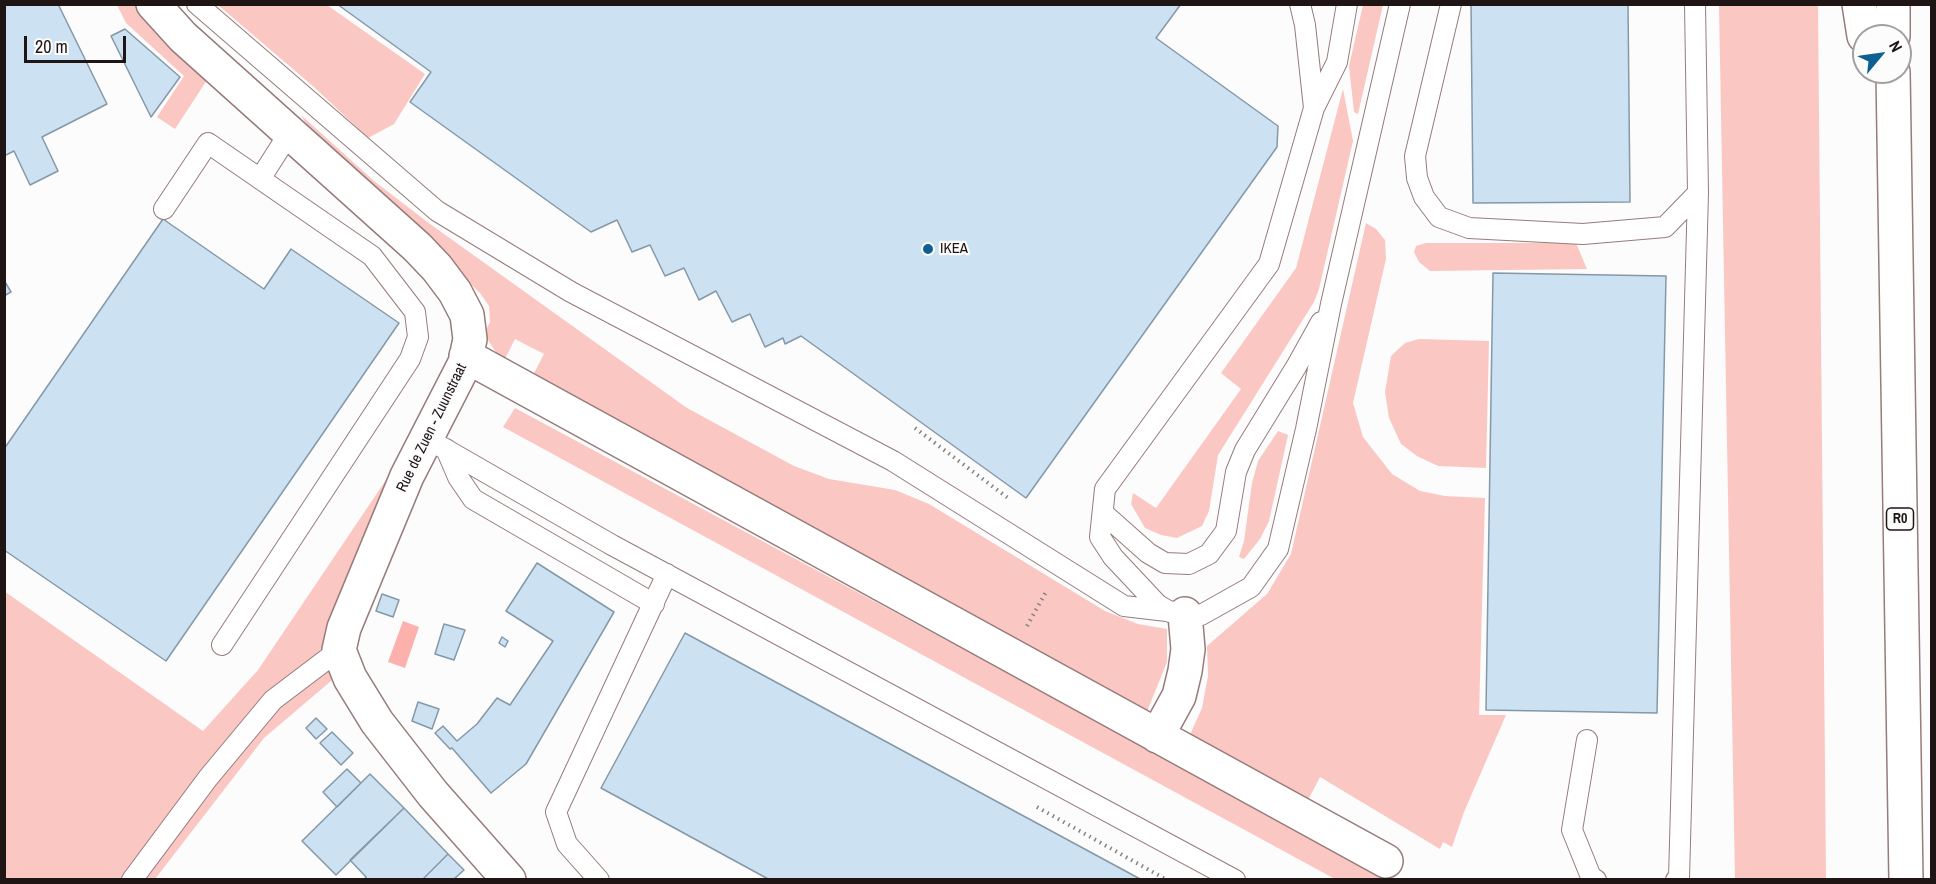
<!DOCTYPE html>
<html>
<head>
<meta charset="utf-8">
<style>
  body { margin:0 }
  #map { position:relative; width:1936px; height:884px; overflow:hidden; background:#fcfcfc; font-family:"Archivo Narrow",sans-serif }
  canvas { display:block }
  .frame { position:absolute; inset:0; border:6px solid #1f1515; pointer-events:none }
  .north { position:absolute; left:1852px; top:24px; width:60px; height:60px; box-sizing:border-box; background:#fcfcfc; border:2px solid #a4a0a0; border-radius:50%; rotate:61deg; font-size:16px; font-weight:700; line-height:24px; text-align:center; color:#1f1515 }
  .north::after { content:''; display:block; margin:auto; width:21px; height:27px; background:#0e5f92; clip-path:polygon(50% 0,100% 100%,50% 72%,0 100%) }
  .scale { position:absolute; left:24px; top:36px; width:102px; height:27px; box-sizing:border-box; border:3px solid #1f1515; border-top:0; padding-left:8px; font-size:18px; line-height:21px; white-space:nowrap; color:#1f1515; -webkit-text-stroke:4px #fcfcfc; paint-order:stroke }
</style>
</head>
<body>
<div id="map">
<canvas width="1936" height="884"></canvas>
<div class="frame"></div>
<div class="north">N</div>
<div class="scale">20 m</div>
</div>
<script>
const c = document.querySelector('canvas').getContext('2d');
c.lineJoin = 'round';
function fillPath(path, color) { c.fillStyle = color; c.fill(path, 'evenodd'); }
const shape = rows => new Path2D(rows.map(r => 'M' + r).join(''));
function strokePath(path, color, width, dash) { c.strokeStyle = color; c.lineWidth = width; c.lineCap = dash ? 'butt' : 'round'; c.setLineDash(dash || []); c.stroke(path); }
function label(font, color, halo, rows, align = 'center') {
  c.font = font + ' "Archivo Narrow",sans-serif'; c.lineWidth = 4.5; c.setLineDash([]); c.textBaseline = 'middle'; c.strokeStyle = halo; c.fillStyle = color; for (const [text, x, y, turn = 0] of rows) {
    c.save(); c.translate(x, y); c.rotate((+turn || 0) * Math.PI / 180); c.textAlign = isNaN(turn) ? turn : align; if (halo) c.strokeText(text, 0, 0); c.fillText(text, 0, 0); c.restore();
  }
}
fillPath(shape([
  [117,5,136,5,162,37,207,80,175,129,157,117,184,76,126,23],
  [218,5,327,5,425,74,394,124,368,138,314,87],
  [1363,5,1383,5,1358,114,1354,112,1349,66],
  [1719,5,1818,5,1826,879,1735,879],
  [1343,89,1353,141,1319,289,1314,302,1218,455,1209,511,1202,526,1177,538,1161,535,1145,528,1131,504,1133,493,1156,508,1241,389,1221,373,1296,268],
  [301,115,374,181,430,224,687,408,794,466,829,479,895,490,929,504,1105,611,1138,624,1167,629,1167,662,1146,714,531,379,544,354,515,339,503,363,484,334,490,322,489,306,480,293,452,266,323,155],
  [1366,223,1376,229,1385,240,1386,259,1353,403,1363,437,1392,474,1420,491,1445,496,1485,498,1479,715,1506,715,1464,812,1452,847,1443,842,1440,849,1320,777,1308,800,1189,737,1202,708,1208,676,1207,646,1267,594,1291,554],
  [1426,243,1576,243,1587,269,1430,271,1419,262,1414,252,1416,246],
  [1419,339,1489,341,1486,468,1438,466,1417,456,1401,444,1389,418,1385,392,1391,356,1405,343],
  [515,408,1383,875,1381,879,1335,879,503,427],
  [1278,431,1288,435,1269,521,1260,539,1244,559,1239,557,1244,541,1252,483,1258,461],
  [392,471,347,576,331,681,264,738,155,879,5,879,4,591,203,731,258,670]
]), '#fbc7c3');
fillPath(shape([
  [403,621,419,627,405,668,388,662]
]), '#fcb1ad');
const building = shape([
  [4,4,58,4,107,104,42,137,58,171,30,185,14,151,4,156,4,4],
  [337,4,1181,4,1156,38,1278,126,1277,147,1026,498,801,336,785,344,783,338,765,347,750,314,732,322,716,291,699,300,684,268,665,276,650,245,632,252,617,220,591,232,410,102,431,72,337,4],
  [1471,4,1628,4,1630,202,1473,203,1471,4],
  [125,29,180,77,151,117,111,36,125,29],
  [163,219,264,289,291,249,399,323,166,661,4,550,4,449,163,219],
  [1493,273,1666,276,1657,713,1486,710,1493,273],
  [4,280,11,292,4,296,4,280],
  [537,563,614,612,526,764,491,793,452,748,450,749,435,733,443,726,457,741,477,724,497,698,510,705,553,641,506,611,537,563],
  [382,594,399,600,393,617,376,611,382,594],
  [444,624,465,630,454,660,435,654,444,624],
  [685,633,1142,880,770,880,601,788,685,633],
  [502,637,508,641,505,647,499,643,502,637],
  [418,702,439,709,432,729,412,721,418,702],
  [316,718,327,729,316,739,306,728,316,718],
  [332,732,353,753,341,765,320,743,332,732],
  [347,769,361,783,337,807,323,792,347,769],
  [370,774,404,808,336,875,302,841,370,774],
  [404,808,448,854,422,880,364,880,366,877,350,860,404,808],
  [448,854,464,870,453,880,422,880,448,854]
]);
fillPath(building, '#cce1f2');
strokePath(building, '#8598a8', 1.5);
const lane = shape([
  [197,4,437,211,571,292,893,461,1124,606,1201,615,1251,587,1278,549,1306,429,1331,304,1400,4],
  [1300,4,1305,25,1314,108],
  [1451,4,1415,156,1417,178,1424,197,1439,217,1469,228,1583,234,1665,227,1698,193,1695,4],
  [260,179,290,132],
  [164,209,208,143,372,256,415,312,418,337,410,359,222,645],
  [426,438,612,545,1235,880],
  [446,449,458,477,473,499,654,604],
  [1103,513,1148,553,1165,563,1189,564,1209,554,1226,531,1236,472,1245,450,1296,367,1321,322],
  [1170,612,1158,605,1113,557,1100,537,1105,489,1269,264,1314,108,1337,62,1347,4],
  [1587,740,1572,830,1591,877,1596,880],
  [132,880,208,778,273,700,339,650],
  [599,880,567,844,556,812,667,574],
  [1676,880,1679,878,1698,193]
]);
const street = shape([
  [153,4,183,37,417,247,437,268,455,292,467,315,470,339,465,363,407,476,344,628,339,650,350,678,377,722,433,794,509,880],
  [466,356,1386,861],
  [1157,736,1179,696,1185,671,1188,649,1185,614]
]);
const highway = shape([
  [1859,4,1864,36],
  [1893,4,1893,36],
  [1893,72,1906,880]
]);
strokePath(lane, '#967c7b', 22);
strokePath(street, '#967c7b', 36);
strokePath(highway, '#967c7b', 36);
strokePath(shape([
  [915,428,1008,498],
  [1027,626,1047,590],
  [1037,807,1167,880]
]), '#858080', 4, [1.5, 4.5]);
strokePath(lane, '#fff', 20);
strokePath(street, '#fff', 33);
strokePath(highway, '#fff', 33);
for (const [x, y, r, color] of [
  [928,249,6,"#0e5f92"]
]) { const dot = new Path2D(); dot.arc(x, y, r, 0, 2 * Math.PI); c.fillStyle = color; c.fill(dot); strokePath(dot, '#fcfcfc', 2); }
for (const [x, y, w] of [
  [1900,519,27]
]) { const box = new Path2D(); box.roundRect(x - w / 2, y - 11, w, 22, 4.5); c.fillStyle = '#fcfcfc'; c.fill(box); strokePath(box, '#1f1515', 1.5); }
label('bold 14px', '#1f1515', null, [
  ["R0",1900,519]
]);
label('15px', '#1f1515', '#fcfcfc', [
  ["IKEA",940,249]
], 'left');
label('15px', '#1f1515', '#fcfcfc', [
  ["Rue de Zuen - Zuunstraat",432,428,-64]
]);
</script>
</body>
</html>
